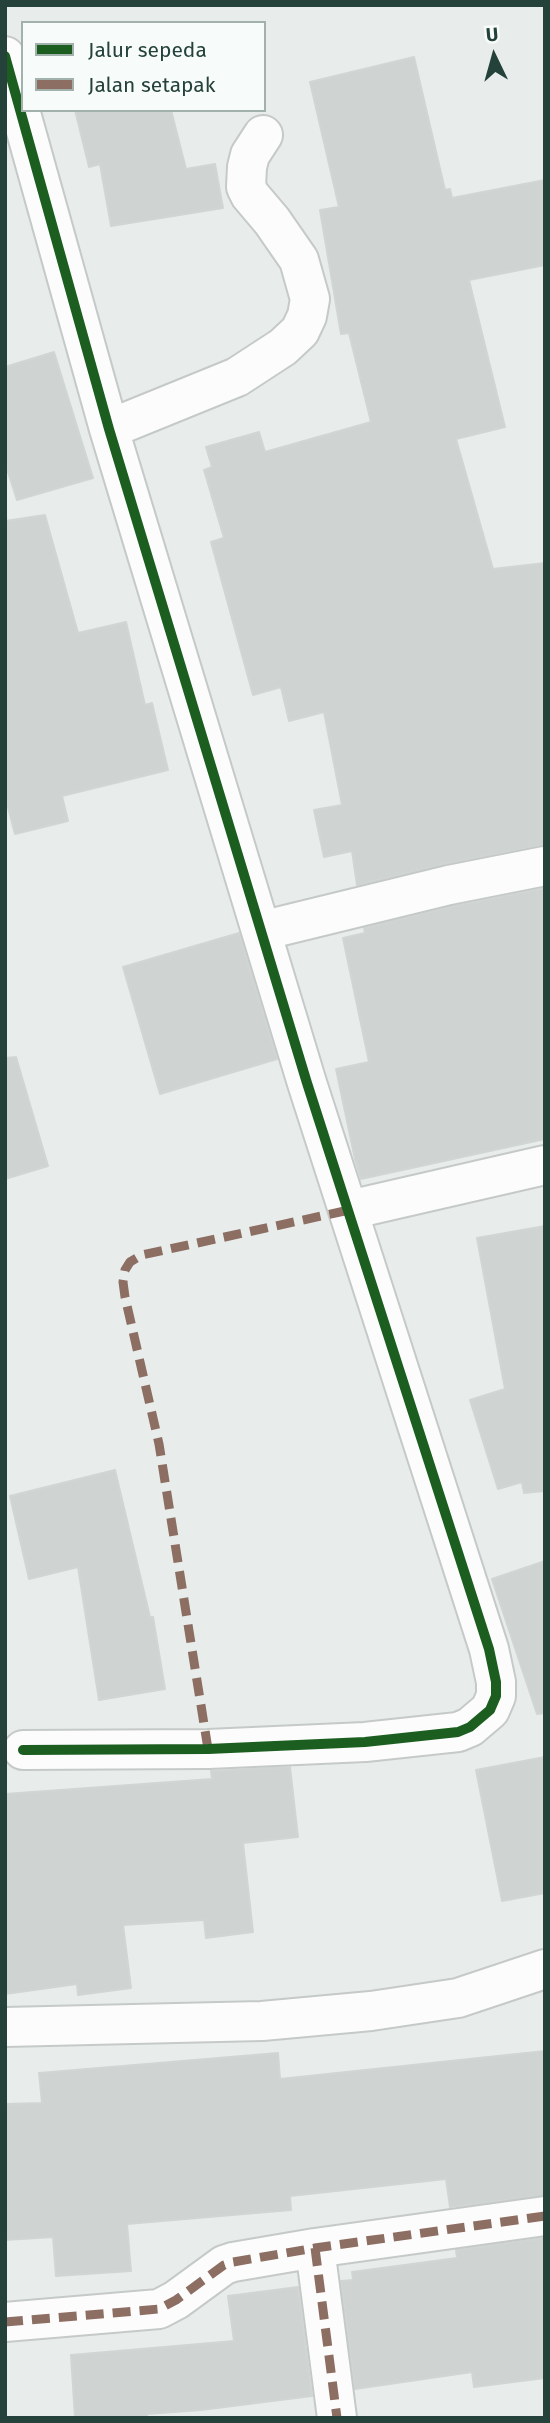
<!DOCTYPE html>
<html>
<head>
<meta charset="utf-8">
<style>
  body { margin:0 }
  #map { position:relative; width:550px; height:2423px; overflow:hidden; background:#e8edeb; font-family:"Fira Sans",sans-serif }
  canvas { display:block }
  .frame { position:absolute; inset:0; border:7px solid #24423a; pointer-events:none }
  .legend { position:absolute; left:21px; top:21px; width:245px; height:91px; box-sizing:border-box; background:#f7fbf9; border:2px solid #a3b1ad; margin:0; padding:9px 12px; list-style:none; font-size:21px; color:#24423a }
  .legend li { display:flex; align-items:center; gap:14px; height:35px }
  .legend b { width:35px; border:2px solid #a3b1ad }
  .north { position:absolute; left:459px; top:21px; width:70px; height:70px; -webkit-text-stroke:5px #f7fbf9; paint-order:stroke; rotate:355deg; font-size:19px; font-weight:700; line-height:28px; text-align:center; color:#24423a }
  .north::after { content:''; display:block; margin:auto; width:24px; height:32px; background:#24423a; clip-path:polygon(50% 0,100% 100%,50% 72%,0 100%) }
</style>
</head>
<body>
<div id="map">
<canvas width="550" height="2423"></canvas>
<div class="frame"></div>
<ul class="legend">
<li><b style="height:9px;background:#1b5e20"></b>Jalur sepeda</li>
<li><b style="height:9px;background:#8d6e63"></b>Jalan setapak</li>
</ul>
<div class="north">U</div>
</div>
<script>
const c = document.querySelector('canvas').getContext('2d');
c.lineJoin = 'round';
function fillPath(path, color) { c.fillStyle = color; c.fill(path, 'evenodd'); }
const shape = rows => new Path2D(rows.map(r => 'M' + r).join(''));
function strokePath(path, color, width, dash) { c.strokeStyle = color; c.lineWidth = width; c.lineCap = dash ? 'butt' : 'round'; c.setLineDash(dash || []); c.stroke(path); }
const building = shape([
  [414,57,445,190,450,189,452,198,545,180,545,265,469,280,505,427,456,439,493,569,545,563,545,845,445,864,357,885,352,851,324,857,314,810,342,805,324,712,289,721,281,687,253,695,211,542,224,538,204,470,212,467,206,447,259,432,265,452,371,422,349,333,341,334,320,210,339,207,310,82,414,57],
  [75,110,171,110,186,169,215,164,223,208,111,226,100,164,89,167,75,110],
  [54,352,93,478,17,500,5,463,5,367,54,352],
  [45,515,78,633,126,622,145,705,152,703,168,770,62,796,68,821,15,834,5,796,5,521,45,515],
  [545,888,545,1139,361,1179,355,1159,336,1069,369,1062,343,938,365,933,364,928,454,906,545,888],
  [239,933,277,1059,160,1094,123,967,239,933],
  [16,1057,48,1166,5,1179,5,1058,16,1057],
  [545,1226,545,1491,524,1493,522,1482,498,1489,470,1400,505,1389,477,1238,545,1226],
  [115,1470,150,1617,153,1617,165,1689,99,1700,78,1567,29,1579,10,1496,115,1470],
  [545,1561,545,1713,537,1714,492,1579,545,1561],
  [545,1757,545,1893,502,1901,476,1770,545,1757],
  [290,1767,298,1837,243,1843,253,1932,206,1938,204,1920,123,1925,131,1988,78,1995,77,1984,5,1994,5,1794,212,1779,211,1771,290,1767],
  [545,2051,545,2195,450,2207,446,2179,290,2196,291,2210,127,2224,131,2271,56,2276,53,2237,5,2240,5,2104,42,2103,39,2073,278,2053,280,2079,545,2051],
  [545,2238,545,2378,474,2387,472,2372,355,2389,341,2281,353,2280,352,2272,457,2258,456,2250,545,2238],
  [298,2287,312,2396,201,2410,147,2414,147,2418,75,2418,71,2355,234,2341,228,2296,298,2287]
]);
fillPath(building, '#cfd4d2');
strokePath(building, '#d1d6d4', 2);
const minor = shape([
  [5,56,109,429,307,1083,489,1649,496,1682,496,1696,490,1710,470,1727,458,1732,365,1742,208,1749,23,1750],
  [109,429,237,377,283,347,300,331,307,316,310,299,299,260,272,221,250,195,246,187,247,167,250,155,263,135],
  [261,931,449,885,545,866],
  [349,1210,545,1165],
  [5,2027,262,2021,371,2011,458,1998,545,1969],
  [315,2248,337,2418],
  [5,2322,159,2309,176,2300,224,2265,233,2262,315,2248,545,2216]
]);
strokePath(minor, '#c5cac8', 42);
strokePath(minor, '#fcfcfc', 38);
strokePath(shape([
  [208,1749,159,1444,125,1297,123,1282,125,1270,130,1262,142,1255,349,1210],
  [315,2248,337,2418],
  [5,2322,159,2309,176,2300,224,2265,233,2262,315,2248,545,2216]
]), '#8d6e63', 9, [18, 9]);
strokePath(shape([
  [5,56,109,429,307,1083,489,1649,496,1682,496,1696,490,1710,470,1727,458,1732,365,1742,208,1749,23,1750]
]), '#1b5e20', 10);
</script>
</body>
</html>
